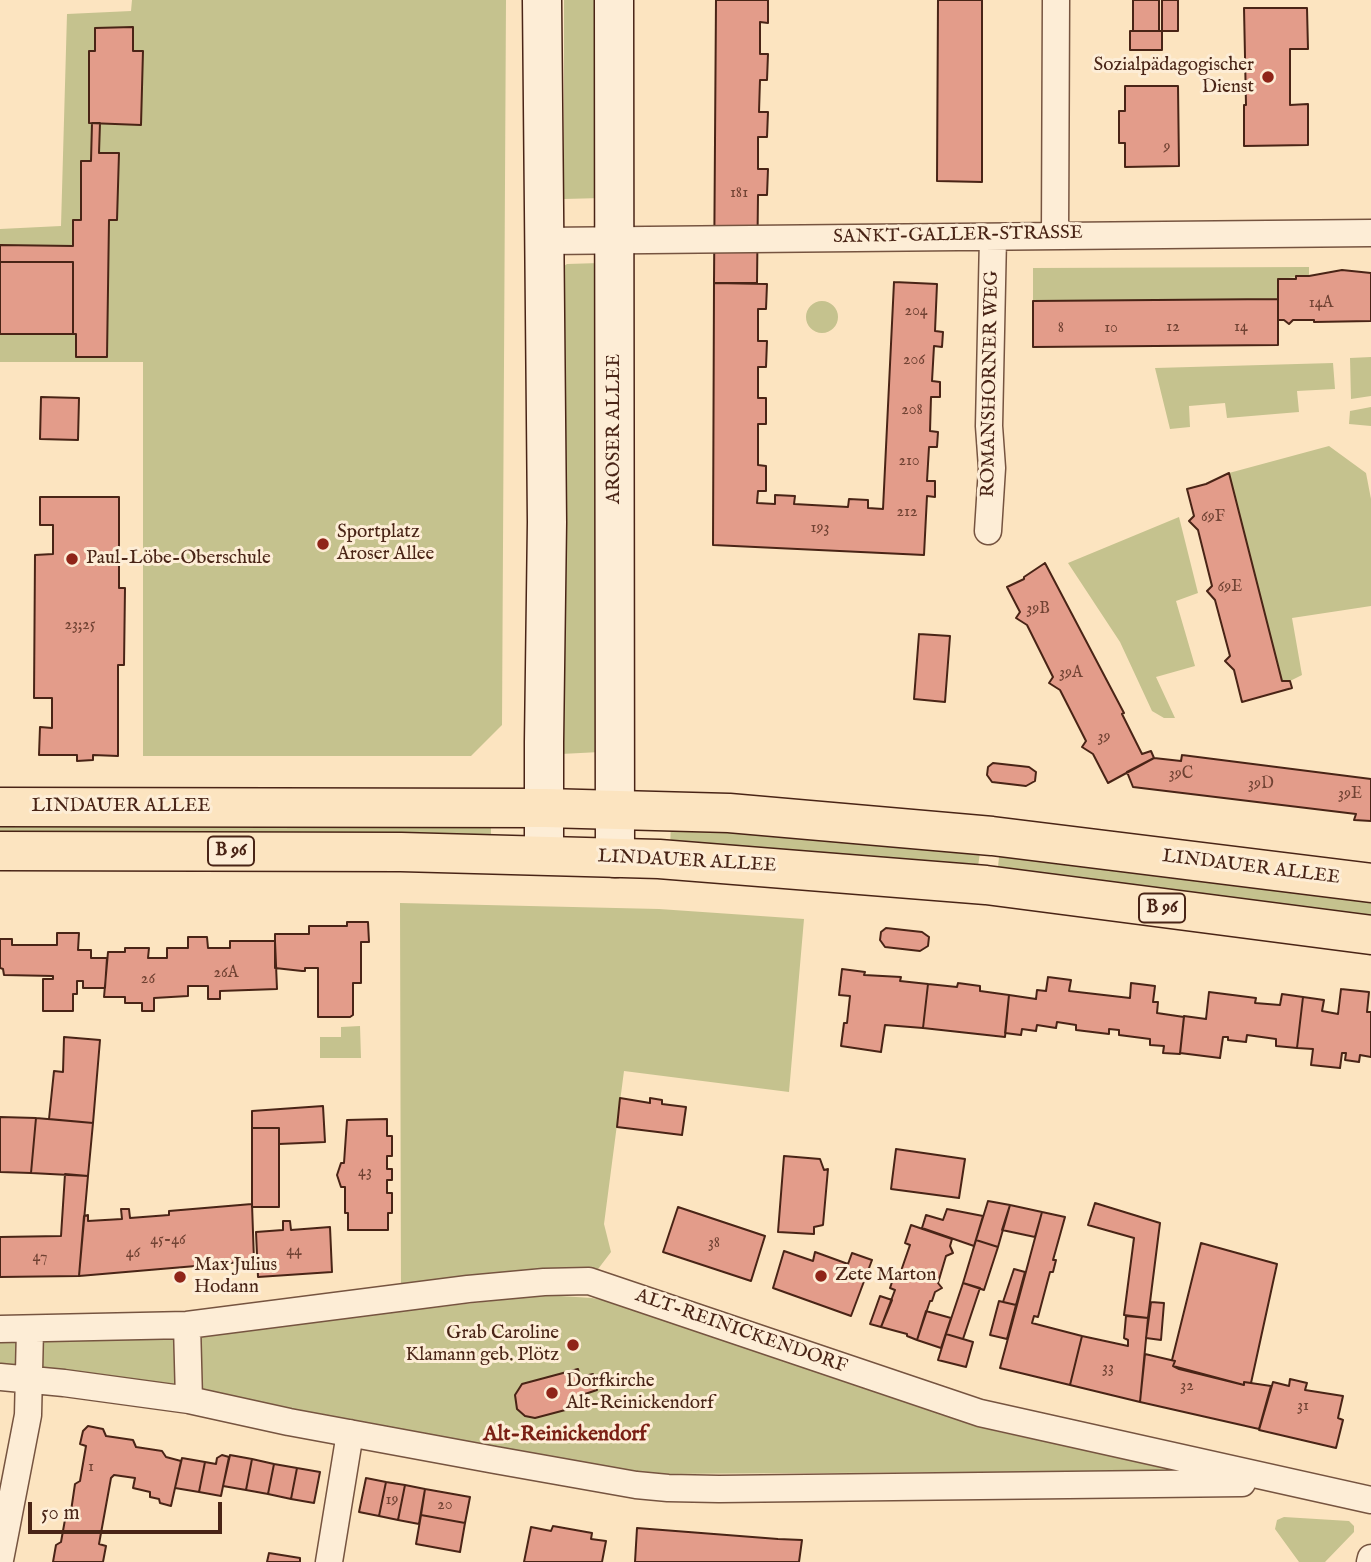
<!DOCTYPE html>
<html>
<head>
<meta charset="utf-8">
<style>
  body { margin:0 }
  #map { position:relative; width:1371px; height:1562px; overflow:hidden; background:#fce4c0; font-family:"IM FELL English",serif }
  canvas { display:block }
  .scale { position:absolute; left:28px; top:1502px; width:194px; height:32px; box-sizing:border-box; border:4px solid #492416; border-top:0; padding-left:9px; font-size:21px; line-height:24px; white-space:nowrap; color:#492416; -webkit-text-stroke:5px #fdedd6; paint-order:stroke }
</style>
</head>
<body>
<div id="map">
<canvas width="1371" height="1562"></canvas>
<div class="scale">50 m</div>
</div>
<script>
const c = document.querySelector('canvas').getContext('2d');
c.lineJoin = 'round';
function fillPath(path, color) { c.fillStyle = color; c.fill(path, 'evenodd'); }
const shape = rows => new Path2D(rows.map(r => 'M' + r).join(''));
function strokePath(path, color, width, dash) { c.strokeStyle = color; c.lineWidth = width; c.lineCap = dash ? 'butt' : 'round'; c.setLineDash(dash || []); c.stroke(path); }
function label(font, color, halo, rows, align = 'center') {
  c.font = font + ' "IM FELL English",serif'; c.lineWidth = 6; c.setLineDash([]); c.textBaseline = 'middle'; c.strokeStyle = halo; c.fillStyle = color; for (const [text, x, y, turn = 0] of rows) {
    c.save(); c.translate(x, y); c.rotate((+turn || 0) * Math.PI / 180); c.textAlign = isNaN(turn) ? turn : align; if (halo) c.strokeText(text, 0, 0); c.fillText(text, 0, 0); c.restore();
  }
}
fillPath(shape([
  [132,0,506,0,502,725,471,756,143,756,143,362,0,362,0,229,61,226,67,14,131,11],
  [564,0,603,0,602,198,564,199],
  [600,263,600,752,561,754,564,266,567,264],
  [1309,267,1309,276,1278,279,1278,299,1033,301,1033,268],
  '806 317a16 16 0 1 1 32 0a16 16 0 1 1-32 0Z',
  [1371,357,1371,396,1351,399,1350,358],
  [1333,363,1335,389,1297,391,1299,412,1227,418,1225,403,1189,406,1190,427,1170,429,1155,368],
  [1371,407,1371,426,1349,424,1350,411],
  [1329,446,1366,473,1371,499,1371,606,1292,618,1302,675,1290,681,1282,681,1229,473],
  [1179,517,1198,593,1176,601,1195,666,1156,677,1175,718,1164,718,1152,711,1120,642,1068,563],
  [0,819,491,821,491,841,0,839],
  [671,823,981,846,977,873,670,848],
  [1000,848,1371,895,1371,923,997,876],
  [400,903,659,909,804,919,789,1092,624,1071,604,1224,611,1252,589,1281,401,1296],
  [360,1026,361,1058,320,1058,320,1037,341,1037,341,1027],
  [544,1295,592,1298,621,1304,995,1431,1182,1471,647,1474,0,1366,0,1340,56,1341,219,1332],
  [1284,1517,1349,1521,1354,1526,1354,1532,1325,1562,1299,1562,1275,1529,1277,1520]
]), '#c5c28e');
const building = shape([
  [716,0,768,0,768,23,760,22,760,54,768,54,767,80,760,80,759,112,768,112,767,137,758,137,758,169,768,169,767,195,758,195,757,283,714,283,716,0],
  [938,0,982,0,982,182,937,181,938,0],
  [1133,0,1159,0,1159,31,1133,31,1133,0],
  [1162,0,1178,0,1178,31,1162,31,1162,0],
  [1244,8,1307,8,1308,49,1290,49,1290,105,1308,104,1308,145,1244,146,1244,105,1246,105,1244,8],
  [133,27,133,51,143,51,141,125,89,123,89,51,95,51,95,28,133,27],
  [1130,31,1162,31,1162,50,1130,50,1130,31],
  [1125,86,1178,86,1179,166,1125,167,1125,143,1119,143,1119,111,1125,111,1125,86],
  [92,123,100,123,99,153,119,153,117,220,109,220,107,357,76,357,76,334,73,334,73,262,0,262,0,245,73,246,73,220,81,220,81,161,91,161,92,123],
  [0,262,73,262,73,334,0,334,0,262],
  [1342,270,1371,273,1371,321,1314,322,1314,320,1293,320,1289,324,1284,320,1278,320,1278,279,1296,279,1296,276,1309,276,1342,270],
  [894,282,937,284,935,331,943,332,942,347,934,346,932,381,940,382,940,397,931,397,930,431,938,432,937,447,929,447,927,481,935,481,935,497,927,496,924,555,713,545,714,283,767,284,766,309,758,309,758,341,767,341,766,367,758,367,758,398,766,398,766,424,758,424,758,465,766,466,766,491,758,491,757,503,775,504,775,495,795,496,794,504,848,507,849,499,868,500,868,508,883,509,894,282],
  [1278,299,1278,345,1033,347,1033,301,1278,299],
  [41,397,79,398,78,440,40,439,41,397],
  [1229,473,1282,681,1290,681,1292,688,1242,702,1234,670,1225,661,1230,656,1215,600,1207,591,1212,586,1198,530,1189,521,1194,516,1187,489,1206,484,1229,473],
  [40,497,119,497,119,588,125,588,124,665,118,665,118,756,93,755,93,760,77,761,77,755,39,755,40,727,52,728,52,698,34,698,35,555,53,554,53,525,40,525,40,497],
  [1045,563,1124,713,1122,714,1142,754,1151,751,1154,758,1108,783,1093,754,1082,747,1086,741,1060,690,1049,683,1053,677,1027,625,1016,618,1020,612,1007,587,1024,579,1024,577,1045,563],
  [919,634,950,636,945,702,914,699,919,634],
  [1182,755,1371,779,1371,821,1354,820,1356,814,1133,787,1127,772,1154,758,1181,761,1182,755],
  [993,763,1029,767,1036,772,1035,781,1026,786,992,782,987,775,988,767,993,763],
  [347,922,368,922,369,942,361,942,361,983,353,983,353,1015,350,1017,318,1017,318,968,305,968,305,971,302,971,275,968,275,934,309,934,309,926,347,926,347,922],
  [886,928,922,932,929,937,928,946,920,951,885,947,880,940,881,932,886,928],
  [57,933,79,933,78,950,91,950,91,958,107,958,105,988,83,988,83,981,77,981,77,994,73,994,73,1011,43,1011,43,979,53,979,53,976,4,975,3,969,0,968,0,939,12,939,12,945,57,945,57,933],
  [188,937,207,937,208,948,230,948,230,941,275,941,277,989,220,991,220,999,208,999,208,986,188,986,188,996,154,998,154,1011,142,1011,142,1003,125,1003,125,997,104,997,108,952,125,952,125,948,149,948,148,958,167,958,167,948,188,948,188,937],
  [842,969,865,972,864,975,901,977,900,981,928,984,923,1028,885,1025,881,1052,841,1046,844,1023,847,1023,850,996,839,995,842,969],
  [1048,977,1071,980,1069,991,1130,998,1131,983,1155,986,1153,1002,1158,1002,1157,1013,1184,1017,1180,1054,1163,1053,1164,1046,1150,1045,1150,1039,1119,1035,1119,1030,1109,1029,1109,1034,1076,1030,1076,1025,1057,1022,1056,1028,1037,1025,1036,1031,1022,1029,1021,1035,1005,1033,1009,995,1036,999,1037,990,1046,991,1048,977],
  [958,983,980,986,980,991,1009,995,1005,1037,923,1028,928,984,957,987,958,983],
  [1341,989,1369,992,1367,1012,1371,1012,1371,1057,1360,1055,1359,1062,1345,1060,1346,1053,1342,1053,1340,1068,1311,1065,1313,1049,1297,1048,1303,997,1324,1000,1322,1011,1338,1014,1341,989],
  [1209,992,1256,998,1255,1003,1280,1005,1282,994,1303,997,1297,1048,1276,1046,1276,1039,1247,1035,1246,1042,1228,1040,1228,1037,1223,1037,1220,1058,1180,1053,1184,1016,1206,1019,1209,992],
  [64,1037,100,1040,93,1123,49,1119,54,1071,63,1072,64,1037],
  [620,1098,650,1103,650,1098,662,1100,662,1104,686,1107,682,1135,617,1127,620,1098],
  [323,1106,325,1142,279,1144,279,1128,252,1128,252,1111,323,1106],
  [0,1117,36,1118,31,1173,0,1172,0,1117],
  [36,1118,93,1123,88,1176,31,1173,36,1118],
  [387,1119,387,1136,392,1136,392,1156,387,1156,387,1169,392,1169,392,1180,387,1180,387,1193,392,1193,392,1213,388,1213,388,1230,348,1230,348,1213,345,1213,345,1187,341,1187,337,1175,341,1163,344,1163,347,1120,387,1119],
  [252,1128,279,1128,279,1207,252,1207,252,1128],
  [896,1149,965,1159,959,1198,891,1189,896,1149],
  [784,1156,820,1159,824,1170,828,1169,823,1225,814,1227,814,1234,778,1232,784,1156],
  [65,1174,88,1176,79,1276,0,1277,0,1237,61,1236,65,1174],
  [988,1201,1010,1205,998,1247,976,1240,988,1201],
  [1095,1203,1160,1223,1148,1318,1124,1315,1134,1238,1088,1225,1095,1203],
  [252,1204,254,1261,79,1276,84,1216,88,1215,88,1221,122,1219,121,1209,129,1209,130,1218,169,1215,169,1211,252,1204],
  [1010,1205,1042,1212,1035,1237,1002,1230,1010,1205],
  [678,1207,765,1236,751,1281,663,1252,678,1207],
  [947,1209,983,1216,974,1246,922,1228,926,1215,943,1220,947,1209],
  [1042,1212,1065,1217,1053,1260,1056,1260,1053,1272,1050,1272,1038,1317,1034,1316,1032,1323,1082,1336,1070,1385,1000,1368,1042,1212],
  [283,1221,290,1221,291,1230,330,1227,332,1272,258,1277,256,1232,283,1230,283,1221],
  [911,1225,952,1239,950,1246,953,1253,946,1256,938,1283,942,1288,935,1292,932,1301,930,1301,917,1340,907,1336,907,1334,881,1327,895,1290,890,1288,896,1270,901,1271,910,1245,905,1243,911,1225],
  [976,1240,998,1247,984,1290,963,1283,976,1240],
  [1201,1243,1277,1264,1251,1383,1244,1382,1244,1385,1173,1366,1175,1361,1172,1360,1201,1243],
  [784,1251,813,1261,815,1252,848,1264,852,1253,872,1260,851,1316,773,1288,784,1251],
  [1014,1269,1025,1272,1016,1305,1003,1302,1014,1269],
  [963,1283,980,1288,963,1339,946,1334,963,1283],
  [880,1296,892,1300,881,1327,870,1324,880,1296],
  [999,1301,1016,1305,1007,1339,990,1335,999,1301],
  [1151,1302,1164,1303,1161,1340,1146,1338,1151,1302],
  [926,1311,951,1318,941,1348,917,1340,926,1311],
  [1126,1316,1148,1318,1140,1402,1070,1385,1082,1336,1128,1346,1128,1340,1124,1338,1126,1316],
  [946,1334,973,1342,966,1367,938,1360,946,1334],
  [1145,1354,1175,1361,1173,1366,1179,1369,1244,1385,1244,1382,1271,1386,1259,1429,1140,1402,1145,1354],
  [578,1369,580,1377,593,1374,597,1390,585,1394,588,1404,535,1418,525,1416,517,1409,515,1395,522,1384,578,1369],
  [1290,1379,1307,1383,1305,1390,1343,1396,1338,1418,1343,1420,1336,1448,1259,1430,1273,1382,1289,1386,1290,1379],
  [88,1426,103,1429,106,1436,133,1440,136,1447,162,1451,166,1457,181,1461,171,1506,160,1503,159,1499,150,1497,150,1492,133,1488,135,1478,114,1475,111,1478,99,1544,106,1546,103,1562,53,1562,56,1545,61,1542,66,1514,71,1511,75,1484,80,1481,86,1446,80,1444,83,1431,88,1426],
  [222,1455,229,1457,221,1496,199,1492,205,1462,216,1464,217,1458,222,1455],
  [230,1455,252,1459,246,1490,223,1486,230,1455],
  [182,1458,205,1462,199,1492,175,1488,182,1458],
  [252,1459,274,1464,268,1494,246,1490,252,1459],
  [274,1464,297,1468,291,1499,268,1494,274,1464],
  [297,1468,320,1472,314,1503,291,1499,297,1468],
  [366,1478,386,1482,379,1516,359,1512,366,1478],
  [386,1482,405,1485,398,1520,379,1516,386,1482],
  [405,1485,425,1489,419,1524,398,1520,405,1485],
  [425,1489,470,1497,465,1523,421,1515,425,1489],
  [421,1515,465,1523,460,1552,416,1544,421,1515],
  [553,1526,592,1533,591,1539,606,1541,602,1562,524,1562,531,1527,551,1531,553,1526],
  [637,1528,778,1539,802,1540,799,1562,635,1562,637,1528],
  [269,1553,300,1558,300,1562,267,1562,269,1553]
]);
fillPath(building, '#e39c8a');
strokePath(building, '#492416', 2);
const street = shape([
  [1055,236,1056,0],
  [545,241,1371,233],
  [988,531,992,468,989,426,993,237],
  [187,1325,189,1400],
  [0,1329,187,1325,468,1289,544,1282,589,1281,980,1413,1371,1500],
  [0,1377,64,1383,189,1400,289,1422,495,1460,636,1485,668,1488,719,1489,1242,1483],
  [0,1560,28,1415,30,1329],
  [329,1562,350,1433],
  [1370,1562,1371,1558]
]);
const secondary = shape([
  [542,0,547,522,544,742,544,855],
  [614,0,615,858]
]);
const primary = shape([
  [0,807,545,808,729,813,992,836,1371,883],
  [0,851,401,852,659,859,986,885,1371,935]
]);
strokePath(street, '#765440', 29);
strokePath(secondary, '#492416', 41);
strokePath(primary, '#492416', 41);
strokePath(street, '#fdedd6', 26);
strokePath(secondary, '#fdedd6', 38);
strokePath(primary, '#fce4c0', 38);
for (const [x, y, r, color] of [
  [1268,77,7,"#8f2418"],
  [323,544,7,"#8f2418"],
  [72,559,7,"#8f2418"],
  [821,1276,7,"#8f2418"],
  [180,1277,7,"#8f2418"],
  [573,1345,7,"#8f2418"],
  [552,1393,7,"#8f2418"]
]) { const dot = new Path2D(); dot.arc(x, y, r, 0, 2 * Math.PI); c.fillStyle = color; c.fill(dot); strokePath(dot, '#fdedd6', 2.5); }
label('16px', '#704233', null, [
  ["9",1167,148],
  ["181",739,194],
  ["14A",1321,304],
  ["204",916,312],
  ["12",1173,328],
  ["14",1241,328],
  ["8",1061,329],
  ["10",1111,329],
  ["206",914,361],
  ["208",912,411],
  ["210",909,462],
  ["212",907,513],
  ["69F",1213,518],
  ["193",820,529],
  ["69E",1230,588],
  ["39B",1038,610],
  ["23;25",80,626],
  ["39A",1071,674],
  ["39",1104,738],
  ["39C",1181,775],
  ["39D",1261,785],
  ["39E",1350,795],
  ["26A",226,974],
  ["26",148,980],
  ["43",365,1173],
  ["45-46",168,1241],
  ["38",714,1244],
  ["44",294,1252],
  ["46",133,1254],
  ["47",40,1258],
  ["33",1108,1369],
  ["32",1187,1387],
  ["31",1303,1407],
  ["1",91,1468],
  ["19",392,1501],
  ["20",445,1506]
]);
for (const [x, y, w] of [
  [231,851,46],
  [1162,908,46]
]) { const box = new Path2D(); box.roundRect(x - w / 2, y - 14.5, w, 29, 5); c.fillStyle = '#fdedd6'; c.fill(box); strokePath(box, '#492416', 2); }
label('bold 18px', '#492416', null, [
  ["B 96",231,851],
  ["B 96",1162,908]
]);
label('19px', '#492416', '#fdedd6', [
  ["Sozialpädagogischer",1254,66,"right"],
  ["Dienst",1254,88,"right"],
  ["Sportplatz",337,533],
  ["Aroser Allee",337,555],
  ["Paul-Löbe-Oberschule",86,559],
  ["Max Julius",194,1266],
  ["Hodann",194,1288],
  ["Zete Marton",835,1276],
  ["Grab Caroline",559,1334,"right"],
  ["Klamann geb. Plötz",559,1356,"right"],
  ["Dorfkirche",566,1382],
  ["Alt-Reinickendorf",566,1404]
], 'left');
label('19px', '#492416', '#fdedd6', [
  ["SANKT-GALLER-STRASSE",958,236,-1],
  ["ROMANSHORNER WEG",991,384,-89],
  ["AROSER ALLEE",615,429,-90],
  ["LINDAUER ALLEE",121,807],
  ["LINDAUER ALLEE",687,862,3],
  ["LINDAUER ALLEE",1251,868,7],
  ["ALT-REINICKENDORF",741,1332,19]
]);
label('bold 21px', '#7a1f14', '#fdedd6', [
  ["Alt-Reinickendorf",565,1436]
]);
</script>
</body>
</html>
